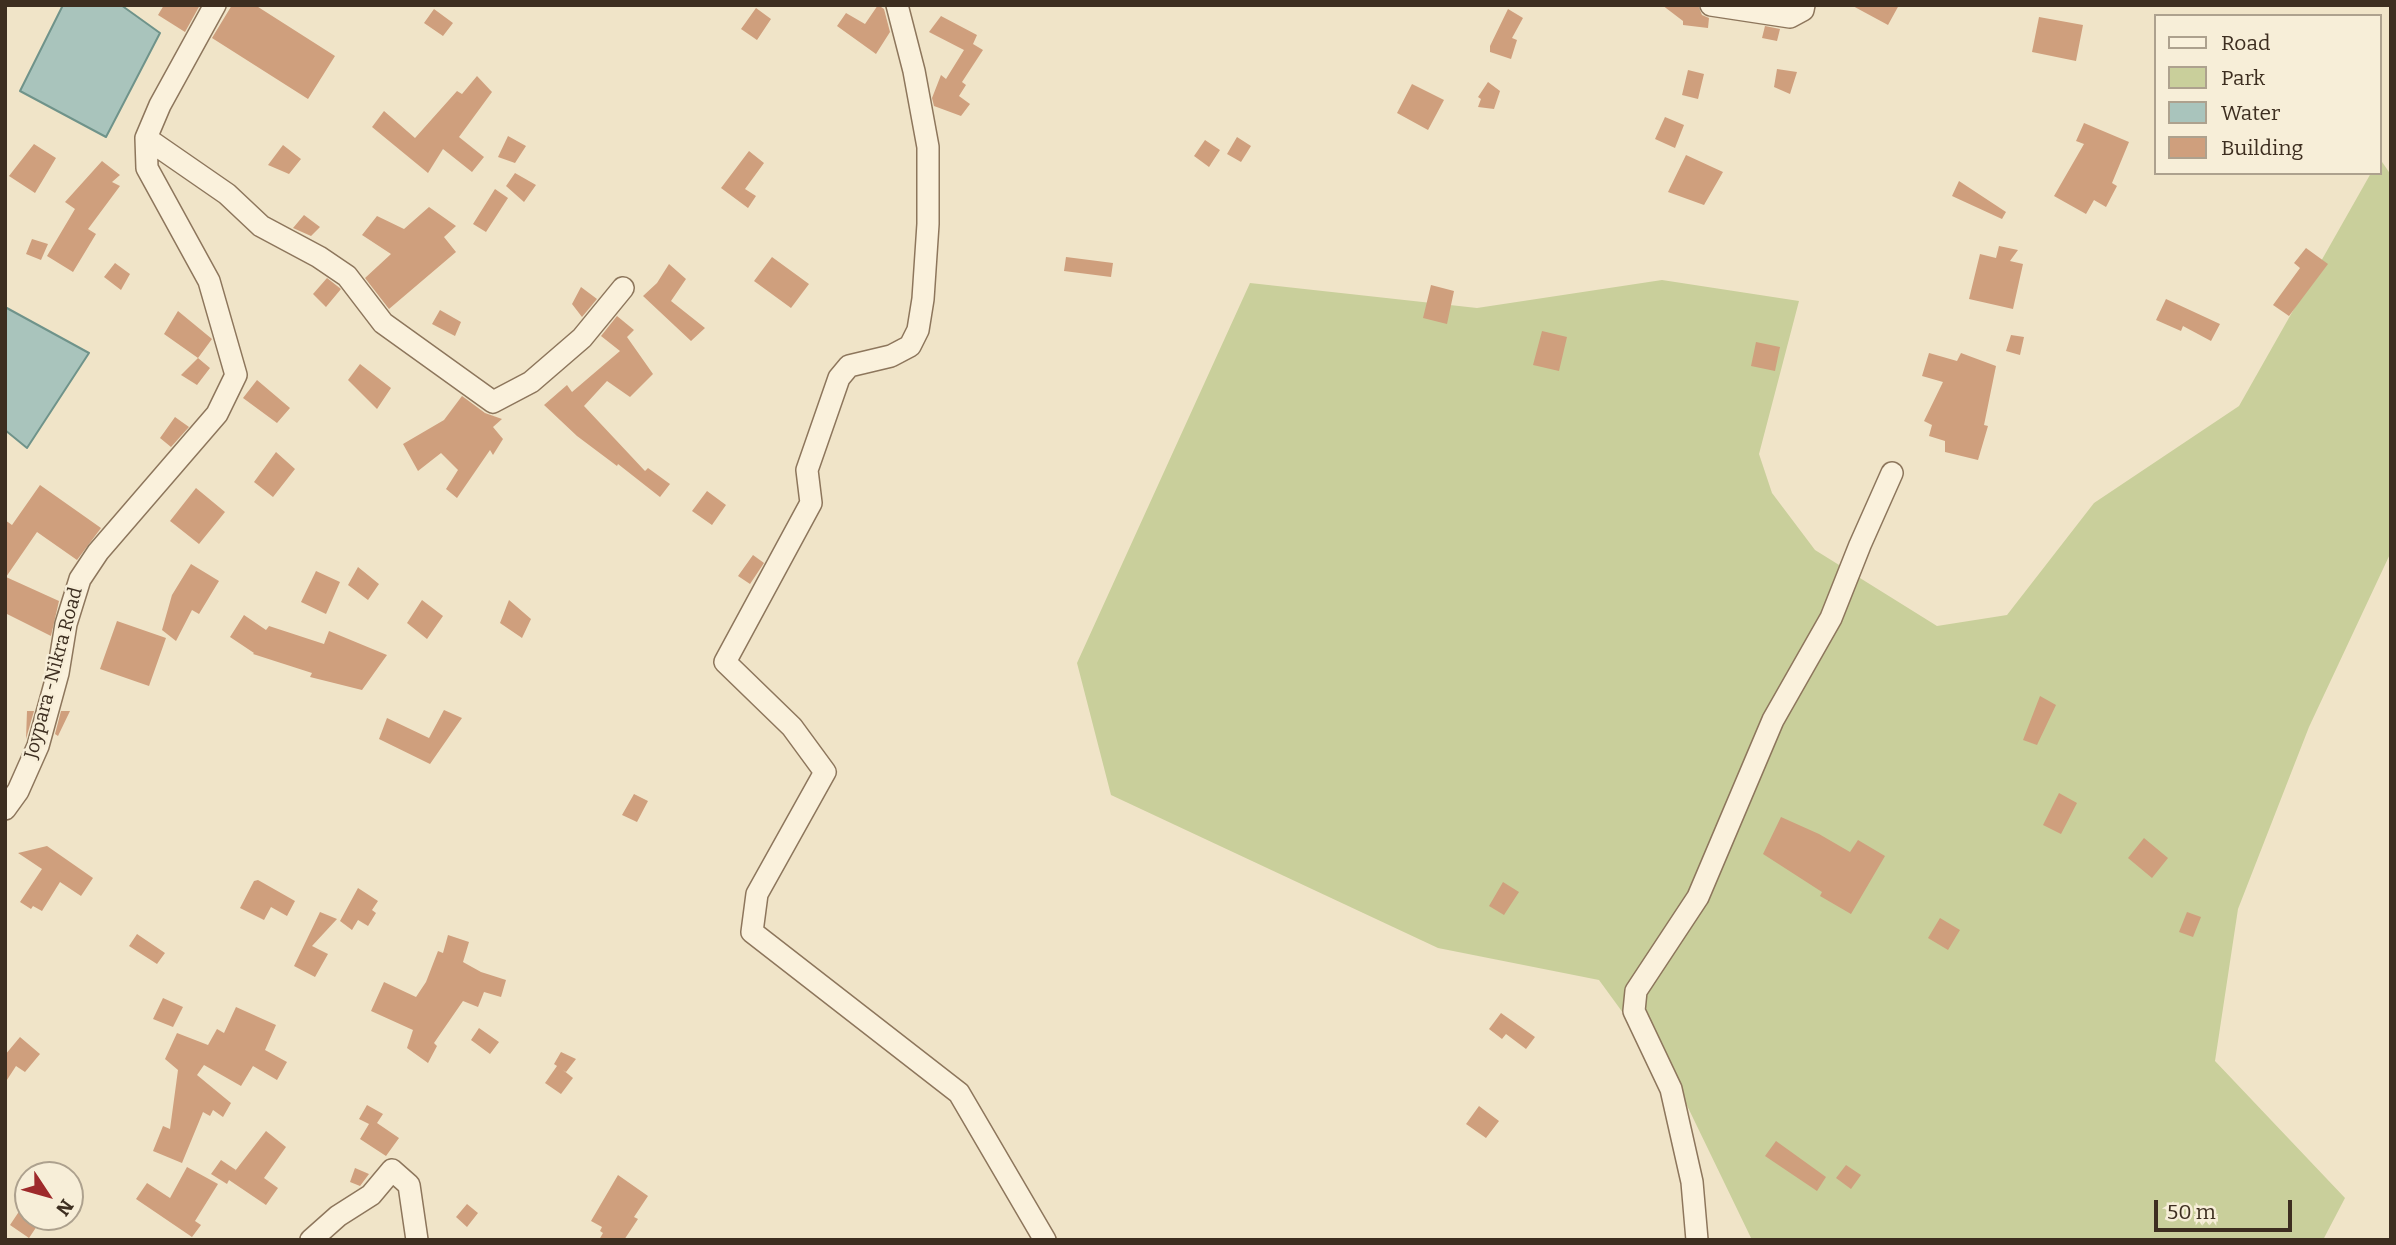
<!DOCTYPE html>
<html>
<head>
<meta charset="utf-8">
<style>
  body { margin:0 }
  #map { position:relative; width:2396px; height:1245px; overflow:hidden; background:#f0e4c8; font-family:Bitter,serif }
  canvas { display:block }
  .frame { position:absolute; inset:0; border:7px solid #3d2e20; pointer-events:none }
  .legend { position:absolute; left:2154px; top:14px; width:228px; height:161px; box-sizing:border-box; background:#f7eed8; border:2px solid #ada18e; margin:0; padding:9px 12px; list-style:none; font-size:21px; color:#3d2e20 }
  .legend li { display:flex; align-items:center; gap:14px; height:35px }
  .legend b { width:35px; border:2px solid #ada18e }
  .north { position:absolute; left:14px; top:1161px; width:70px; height:70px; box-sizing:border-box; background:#f7eed8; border:2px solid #ada18e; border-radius:50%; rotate:126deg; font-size:19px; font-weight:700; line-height:28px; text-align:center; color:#3d2e20 }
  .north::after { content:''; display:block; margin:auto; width:24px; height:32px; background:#9e2a2b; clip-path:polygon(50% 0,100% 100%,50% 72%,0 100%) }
  .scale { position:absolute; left:2154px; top:1200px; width:138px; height:32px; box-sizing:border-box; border:4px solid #3d2e20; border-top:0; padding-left:9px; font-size:21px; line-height:24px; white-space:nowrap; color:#3d2e20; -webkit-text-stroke:5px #f7eed8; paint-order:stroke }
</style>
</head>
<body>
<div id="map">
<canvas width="2396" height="1245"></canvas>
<div class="frame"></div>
<ul class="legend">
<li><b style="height:9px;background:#faf1dc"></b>Road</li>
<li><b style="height:19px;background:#c9cf9b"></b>Park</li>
<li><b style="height:19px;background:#a9c4bc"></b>Water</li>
<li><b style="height:19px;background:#cf9f7d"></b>Building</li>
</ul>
<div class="north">N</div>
<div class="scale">50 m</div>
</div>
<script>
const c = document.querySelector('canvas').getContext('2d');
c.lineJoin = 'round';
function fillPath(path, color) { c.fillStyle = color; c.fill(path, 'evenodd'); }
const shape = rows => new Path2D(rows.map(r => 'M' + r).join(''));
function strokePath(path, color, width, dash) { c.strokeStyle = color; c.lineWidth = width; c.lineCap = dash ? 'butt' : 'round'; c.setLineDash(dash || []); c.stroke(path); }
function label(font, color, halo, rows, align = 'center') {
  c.font = font + ' Bitter,serif'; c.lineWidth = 5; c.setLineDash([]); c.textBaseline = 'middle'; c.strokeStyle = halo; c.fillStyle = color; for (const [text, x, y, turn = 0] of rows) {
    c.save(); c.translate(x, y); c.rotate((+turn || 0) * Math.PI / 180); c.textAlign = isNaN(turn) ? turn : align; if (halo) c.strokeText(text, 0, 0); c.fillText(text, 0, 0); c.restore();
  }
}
fillPath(shape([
  [2380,159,2391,175,2391,552,2309,727,2238,909,2215,1061,2345,1198,2323,1240,1752,1240,1680,1091,1599,980,1438,948,1111,795,1077,663,1250,283,1477,308,1662,280,1799,301,1759,454,1772,493,1815,550,1937,626,2007,615,2094,503,2239,406,2371,173,2380,173]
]), '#c9cf9b');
const water = shape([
  [63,5,121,5,160,33,106,137,20,91,63,5],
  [5,307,89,353,27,448,5,430,5,307]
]);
fillPath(water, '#a9c4bc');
strokePath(water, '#6f938a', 2);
fillPath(shape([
  [164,5,200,5,185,32,158,15],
  [232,5,255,5,335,56,308,99,212,38],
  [878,5,884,9,890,32,876,54,837,26,846,13,865,24],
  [1662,5,1698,5,1702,15,1709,18,1708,28,1683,25,1683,21],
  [1851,5,1899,5,1888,25],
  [756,8,771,19,757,40,741,29],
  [434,9,453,23,443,36,424,23],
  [1508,9,1523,18,1512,38,1517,40,1511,59,1490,52,1490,46],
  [941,16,977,35,973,44,983,50,962,82,966,85,959,96,970,104,961,116,934,106,932,98,941,75,946,79,964,50,929,32],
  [2039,17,2083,25,2076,61,2032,52],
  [1765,26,1780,29,1777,41,1762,38],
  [1777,69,1797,72,1790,94,1774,87],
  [1688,70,1704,74,1698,99,1682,95],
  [477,76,492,92,459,137,484,157,472,172,443,149,428,173,372,127,384,111,415,138,457,91,462,94],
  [1488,82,1500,91,1494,109,1478,107,1481,99,1478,97],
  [1412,84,1444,100,1428,130,1397,113],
  [1665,117,1684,125,1675,148,1655,139],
  [2084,123,2129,142,2112,183,2117,186,2106,207,2094,200,2086,214,2054,196,2084,144,2076,141],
  [508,136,526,146,515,163,498,157],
  [1237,137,1251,146,1241,162,1227,154],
  [1205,140,1220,150,1209,167,1194,156],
  [34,144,56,158,35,193,9,176],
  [283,145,301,159,289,174,268,165],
  [749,151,764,163,745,189,756,196,748,208,721,188],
  [1686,155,1723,172,1704,205,1668,192],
  [102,161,120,175,112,182,120,186,88,229,96,234,73,272,47,256,75,209,65,202],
  [515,173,536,185,524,202,506,186],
  [1959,181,2006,212,2002,219,1952,196],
  [495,189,508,198,486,232,473,224],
  [429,207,456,226,444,237,456,252,389,309,365,278,391,254,362,235,377,216,404,229],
  [304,215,320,227,311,236,293,228],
  [32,239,48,244,41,260,26,254],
  [1999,246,2018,250,2010,261,2023,264,2013,309,1969,299,1980,254,1996,258],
  [2306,248,2328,264,2289,316,2273,305,2300,268,2294,263],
  [772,257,809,284,791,308,754,281],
  [1066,257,1113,263,1111,277,1064,271],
  [115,263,130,274,121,290,104,277],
  [669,264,686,279,671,301,705,328,691,341,643,296,657,283],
  [327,278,341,289,326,307,313,294],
  [1431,285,1454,291,1447,324,1423,318],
  [581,287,597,299,582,317,572,304],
  [2166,299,2220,324,2211,341,2183,326,2181,331,2156,320],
  [440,310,461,322,455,336,432,324],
  [178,311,212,339,198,358,164,334],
  [617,316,634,330,627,337,653,374,630,397,607,381,584,406,645,471,648,468,670,484,660,497,618,464,617,466,577,436,544,405,567,385,572,392,620,351,601,336],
  [1542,331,1567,337,1559,371,1533,365],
  [2011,335,2024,337,2020,355,2006,351],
  [1756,342,1780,347,1775,371,1751,366],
  [1929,353,1957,361,1961,353,1996,366,1984,425,1988,426,1978,460,1945,452,1945,441,1929,436,1932,425,1924,421,1943,382,1922,376],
  [198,358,210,368,197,385,181,375],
  [360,364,391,388,377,409,348,380],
  [257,380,290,408,277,423,243,398],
  [462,396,485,413,502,419,493,427,503,439,493,455,490,450,457,498,446,489,458,470,441,453,418,471,403,444,444,420],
  [175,417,189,427,171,447,160,438],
  [276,452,295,469,273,497,254,482],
  [40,485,101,528,77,560,37,532,6,577,59,601,51,636,5,613,5,520,12,525],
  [196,488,225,512,199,544,170,521],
  [707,491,726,505,712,525,692,511],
  [753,555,764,563,750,584,738,576],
  [191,564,219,581,199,614,192,610,176,641,162,630,172,595],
  [358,567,379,584,368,600,348,585],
  [316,571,340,582,326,614,301,602],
  [422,600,443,616,427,639,407,623],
  [509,600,531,619,522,638,500,623],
  [244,615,266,630,269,626,324,644,329,631,387,655,362,690,310,677,312,673,253,654,254,653,230,637],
  [117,621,166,638,149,686,100,669],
  [2040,696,2056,705,2037,745,2023,740],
  [444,710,462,718,430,764,379,739,387,718,429,738],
  [27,711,34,711,26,739],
  [61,711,70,711,58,736,55,734],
  [2059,793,2077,803,2061,834,2043,825],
  [634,794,648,801,637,822,622,815],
  [1781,817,1819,834,1850,852,1858,840,1885,856,1851,914,1820,896,1822,892,1763,854],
  [2144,838,2168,858,2152,878,2128,858],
  [47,846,93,878,81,896,60,882,42,911,33,906,31,909,20,902,42,869,18,853],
  [258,880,295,901,287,916,271,907,264,920,240,908,254,881],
  [1503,882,1519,892,1504,915,1489,906],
  [358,888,378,901,372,910,376,913,368,926,358,920,352,930,340,921],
  [320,912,337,919,312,946,328,954,315,977,294,966],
  [2187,912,2201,917,2193,937,2179,932],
  [1940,918,1960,930,1948,950,1928,938],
  [137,934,165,953,157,964,129,946],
  [448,935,469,942,463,962,481,972,506,980,501,997,484,992,478,1007,463,1001,434,1043,437,1046,428,1063,407,1048,413,1030,371,1011,384,982,416,997,426,982,438,951,443,953],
  [163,998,183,1007,173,1027,153,1019],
  [236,1007,276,1025,265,1050,287,1062,277,1080,253,1066,241,1086,204,1065,197,1075,231,1103,223,1117,213,1110,210,1116,203,1112,182,1163,153,1151,163,1126,170,1129,178,1070,165,1059,177,1033,208,1045,217,1029,224,1033],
  [1501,1013,1535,1037,1526,1049,1506,1034,1502,1039,1489,1029],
  [479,1028,499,1042,490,1054,471,1040],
  [20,1037,40,1054,25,1072,16,1066,5,1083,5,1055],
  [561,1052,576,1059,566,1072,563,1070,573,1078,561,1094,545,1083,557,1066,554,1064],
  [367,1105,383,1114,377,1123,399,1138,386,1156,360,1139,369,1124,359,1119],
  [1479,1106,1499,1121,1486,1138,1466,1124],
  [266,1131,286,1147,264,1178,278,1188,266,1205,229,1180,227,1184,211,1174,221,1160,236,1170,235,1171],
  [1776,1141,1826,1177,1817,1191,1765,1156],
  [1846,1165,1861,1175,1851,1189,1836,1178],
  [187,1167,218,1184,195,1221,201,1225,192,1237,136,1199,147,1183,170,1198],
  [355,1168,369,1174,360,1186,350,1182],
  [618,1175,648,1196,634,1217,638,1219,624,1240,599,1240,603,1233,600,1231,602,1227,591,1221],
  [28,1198,28,1217,43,1217,29,1238,10,1225],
  [467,1204,478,1213,467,1227,456,1217]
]), '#cf9f7d');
const street = shape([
  [897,5,914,71,928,147,928,224,923,299,918,330,910,346,891,356,849,366,839,378,807,470,811,503,725,662,792,727,825,772,757,894,752,932,959,1093,1045,1240],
  [1711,5,1790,17,1803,10,1804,5],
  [146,138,227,194,261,226,319,257,347,276,383,323,493,402,531,382,582,338,623,288],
  [5,809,18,791,38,746,58,673,66,624,80,579,98,552,217,414,236,375,209,281,147,168,146,138,160,105,215,5],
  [311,1240,338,1216,371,1195,392,1170,409,1185,417,1240],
  [1697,1240,1692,1182,1671,1089,1634,1011,1636,991,1698,897,1773,720,1831,618,1860,545,1892,473]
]);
strokePath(street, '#8d765c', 24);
strokePath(street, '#faf1dc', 21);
label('19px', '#3d2e20', '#f7eed8', [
  ["Joypara -Nikra Road",54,673,-75]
]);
</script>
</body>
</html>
